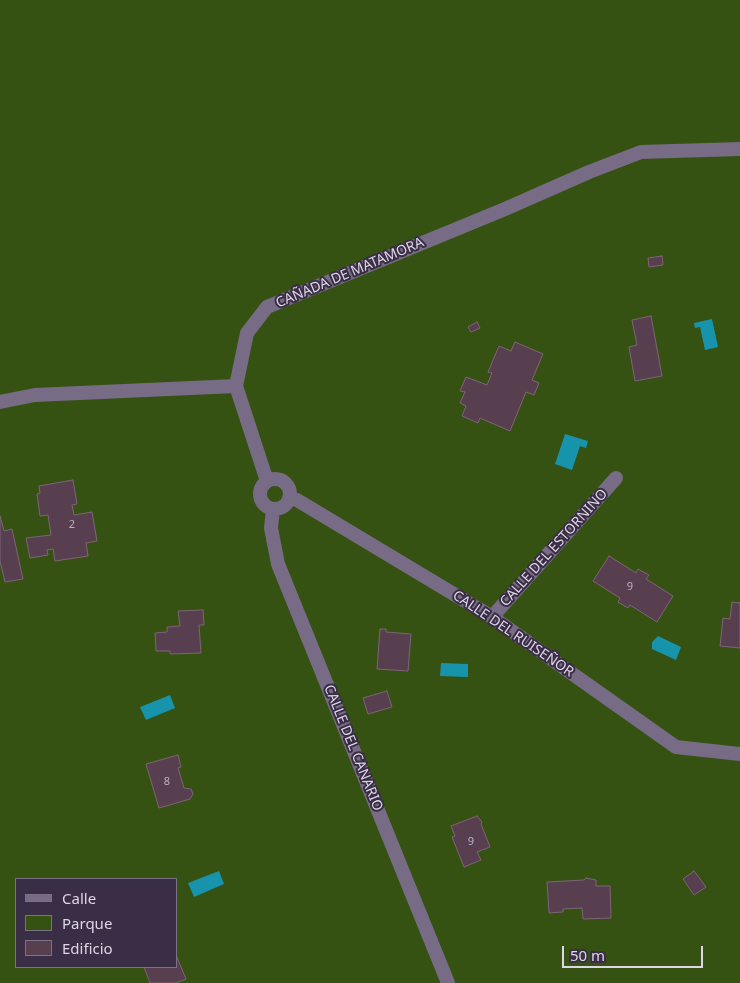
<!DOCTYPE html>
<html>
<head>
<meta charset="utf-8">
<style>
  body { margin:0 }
  #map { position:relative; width:740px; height:983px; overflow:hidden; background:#392e45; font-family:"Noto Sans",sans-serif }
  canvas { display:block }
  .legend { position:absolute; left:15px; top:878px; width:162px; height:90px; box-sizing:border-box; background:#392e45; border:1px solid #7b7185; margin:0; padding:6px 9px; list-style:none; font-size:15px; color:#ddd6e5 }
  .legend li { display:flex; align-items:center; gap:10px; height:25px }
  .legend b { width:25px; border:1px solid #7b7185 }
  .scale { position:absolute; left:562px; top:946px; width:141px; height:22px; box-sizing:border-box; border:2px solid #ddd6e5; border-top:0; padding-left:6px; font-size:15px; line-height:18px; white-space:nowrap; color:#ddd6e5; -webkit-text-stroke:4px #392e45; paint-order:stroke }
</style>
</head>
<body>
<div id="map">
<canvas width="740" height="983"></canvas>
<ul class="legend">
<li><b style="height:6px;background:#776b85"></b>Calle</li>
<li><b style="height:14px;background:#355212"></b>Parque</li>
<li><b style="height:14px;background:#573f50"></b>Edificio</li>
</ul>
<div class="scale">50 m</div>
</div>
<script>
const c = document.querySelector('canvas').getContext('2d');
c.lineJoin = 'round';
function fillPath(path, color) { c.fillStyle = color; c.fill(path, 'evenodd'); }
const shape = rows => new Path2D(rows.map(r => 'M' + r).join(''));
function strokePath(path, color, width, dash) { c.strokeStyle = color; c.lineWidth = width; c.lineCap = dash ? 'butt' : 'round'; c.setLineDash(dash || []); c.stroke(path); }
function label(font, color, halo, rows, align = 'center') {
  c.font = font + ' "Noto Sans",sans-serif'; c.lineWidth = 4; c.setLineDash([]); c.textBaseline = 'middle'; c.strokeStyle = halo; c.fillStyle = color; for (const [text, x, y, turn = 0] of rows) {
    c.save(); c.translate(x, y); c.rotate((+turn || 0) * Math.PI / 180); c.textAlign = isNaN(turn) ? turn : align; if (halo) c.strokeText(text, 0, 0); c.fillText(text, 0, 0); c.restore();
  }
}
fillPath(shape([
  [0,0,740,0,740,983,0,983],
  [16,879,176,879,176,967,16,967]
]), '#355212');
fillPath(shape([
  [712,319,718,347,705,350,700,327,695,328,694,323],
  [565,434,588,441,586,448,580,446,572,470,555,464],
  [658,636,681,647,676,660,652,649,652,642],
  [441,663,468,664,468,677,440,676],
  [170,695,175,708,146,720,140,707],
  [219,871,224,884,194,897,188,883]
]), '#1794ac');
const building = shape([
  [662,256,663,265,649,267,648,258,662,256],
  [651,316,662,376,635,381,629,347,637,345,632,320,651,316],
  [477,322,480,328,471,332,468,327,477,322],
  [515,342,543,354,532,380,539,383,534,395,526,392,510,431,480,418,478,423,462,416,466,406,460,403,465,392,460,391,466,377,487,385,492,373,488,372,499,346,511,351,515,342],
  [73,480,77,504,72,505,74,515,92,512,97,541,86,543,88,556,55,561,53,549,47,550,48,555,30,558,26,538,51,535,48,515,40,516,37,494,40,493,39,486,73,480],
  [0,516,4,531,12,529,23,579,5,582,0,561,0,516],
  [609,556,636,573,638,569,649,575,646,579,673,596,657,622,630,605,628,608,618,602,620,598,593,581,609,556],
  [732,602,740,603,740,648,720,646,723,618,730,619,732,602],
  [203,610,204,625,199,625,201,653,170,654,170,651,156,651,155,633,167,632,167,627,180,626,178,611,203,610],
  [380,629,386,629,386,632,411,634,408,671,377,669,380,629],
  [387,691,392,707,368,714,363,698,387,691],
  [178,755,181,767,178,768,184,788,191,789,193,794,190,799,159,808,146,764,178,755],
  [477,816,482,822,481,824,490,847,477,852,481,860,464,867,452,837,455,836,451,826,477,816],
  [694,871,706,887,694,895,683,879,694,871],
  [586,878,596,880,596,886,610,886,611,918,583,919,582,908,563,909,563,912,549,913,547,882,584,880,586,878],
  [176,955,186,979,176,983,150,983,144,967,176,967,176,955]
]);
fillPath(building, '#573f50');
strokePath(building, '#7f6477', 1);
strokePath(shape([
  [0,402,35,395,236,386],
  '260 494a15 15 0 1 1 30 0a15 15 0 1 1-30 0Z',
  [267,481,236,386,247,333,267,307,505,209,589,172,641,152,740,149],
  [289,498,297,500,492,617,676,747,740,754],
  [273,509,271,528,278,564,448,983],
  [492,617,616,478]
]), '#776b85', 14);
label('11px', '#bcb0c0', null, [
  ["2",72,525],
  ["9",630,587],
  ["8",167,782],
  ["9",471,842]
]);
label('14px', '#ddd6e5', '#392e45', [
  ["CAÑADA DE MATAMORA",350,273,-23],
  ["CALLE DEL ESTORNINO",554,548,-48],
  ["CALLE DEL RUISEÑOR",513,634,34],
  ["CALLE DEL CANARIO",353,748,68]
]);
</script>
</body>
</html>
